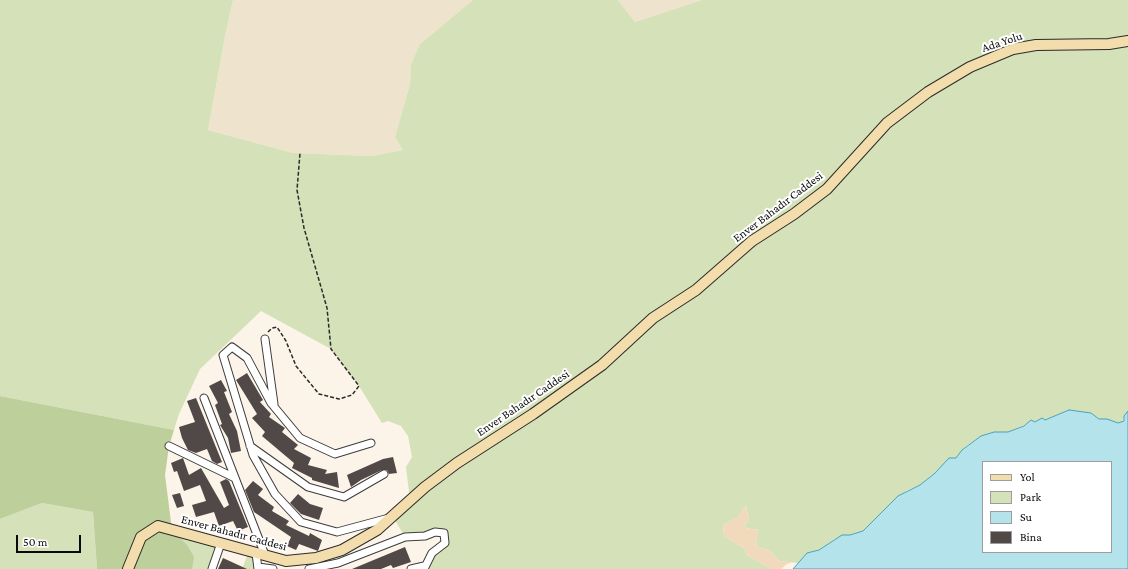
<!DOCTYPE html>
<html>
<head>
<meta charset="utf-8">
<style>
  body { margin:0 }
  #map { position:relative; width:1128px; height:569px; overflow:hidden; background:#fcf4e9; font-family:"Crimson Pro",serif }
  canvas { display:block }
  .legend { position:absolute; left:982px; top:461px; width:130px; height:92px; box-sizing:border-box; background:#fff; border:1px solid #9d9d9d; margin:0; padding:5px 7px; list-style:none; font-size:12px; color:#090909 }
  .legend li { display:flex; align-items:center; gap:8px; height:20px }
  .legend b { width:20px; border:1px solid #9d9d9d }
  .scale { position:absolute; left:16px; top:535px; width:65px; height:18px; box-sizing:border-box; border:2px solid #090909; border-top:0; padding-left:5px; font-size:12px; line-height:14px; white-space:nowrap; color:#090909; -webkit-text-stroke:3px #fff; paint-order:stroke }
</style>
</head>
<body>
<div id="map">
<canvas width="1128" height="569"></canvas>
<ul class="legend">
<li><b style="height:5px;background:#f3ddac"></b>Yol</li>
<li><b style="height:11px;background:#d5e1b8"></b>Park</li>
<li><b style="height:11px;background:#b5e3ec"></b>Su</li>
<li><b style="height:11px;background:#504947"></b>Bina</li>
</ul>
<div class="scale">50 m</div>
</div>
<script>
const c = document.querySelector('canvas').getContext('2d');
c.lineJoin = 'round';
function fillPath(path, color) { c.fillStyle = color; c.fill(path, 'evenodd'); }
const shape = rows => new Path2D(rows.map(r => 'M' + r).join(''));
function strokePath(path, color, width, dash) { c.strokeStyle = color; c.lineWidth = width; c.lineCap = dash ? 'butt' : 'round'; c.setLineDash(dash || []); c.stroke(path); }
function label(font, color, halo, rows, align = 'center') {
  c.font = font + ' "Crimson Pro",serif'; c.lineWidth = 4; c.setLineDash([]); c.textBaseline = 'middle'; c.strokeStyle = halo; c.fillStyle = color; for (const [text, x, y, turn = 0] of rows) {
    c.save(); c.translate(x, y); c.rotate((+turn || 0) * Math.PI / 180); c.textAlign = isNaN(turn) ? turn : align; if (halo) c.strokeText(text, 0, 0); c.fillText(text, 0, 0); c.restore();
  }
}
fillPath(shape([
  [233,0,473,0,420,44,411,64,410,84,395,137,403,150,372,156,293,153,208,130,225,36],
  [618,0,702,0,635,22]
]), '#eee4cd');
fillPath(shape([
  [0,0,233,0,225,36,208,130,293,153,372,156,403,150,395,137,410,84,411,64,420,44,473,0,618,0,635,22,702,0,1128,0,1128,411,1121,423,1099,419,1091,413,1069,410,1045,420,1029,423,1008,432,994,432,981,436,965,447,956,458,938,469,934,474,920,485,906,491,863,531,835,539,819,550,807,553,798,563,779,561,769,550,759,548,756,543,758,530,746,528,744,523,749,522,746,505,738,517,723,525,724,536,745,549,747,555,772,569,424,569,442,546,444,533,405,537,393,517,410,500,406,467,412,457,408,436,401,426,388,421,382,423,359,386,331,349,261,311,200,369,179,414,174,430,0,396],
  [42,503,93,512,97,569,0,569,0,519],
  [172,530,221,543,212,569,192,569],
  [249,551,256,553,258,569,242,569]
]), '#d5e1b8');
fillPath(shape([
  [0,396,174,430,169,446,165,475,172,530,187,545,194,557,192,569,97,569,93,512,42,503,0,519]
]), '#bdcf9a');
fillPath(shape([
  [746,505,749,522,744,523,746,528,758,530,756,543,759,548,769,550,779,561,792,562,787,564,781,569,772,569,747,555,745,549,724,536,723,525,738,517]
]), '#f1dabc');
const water = shape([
  [1069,410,1091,413,1099,419,1107,419,1118,423,1124,421,1124,416,1128,411,1128,569,793,569,807,553,819,550,842,535,850,535,863,531,898,496,920,485,934,474,949,458,956,458,962,450,981,436,994,432,1008,432,1024,426,1031,420,1035,422,1042,418,1045,420,1069,410],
  [983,462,1111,462,1111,552,983,552,983,462]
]);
fillPath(water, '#b5e3ec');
strokePath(water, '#46a3b9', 1);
fillPath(shape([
  [247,373,263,400,260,402,271,414,269,417,285,428,282,432,298,445,294,449,311,458,308,465,327,470,325,474,337,472,339,488,312,480,312,478,292,468,294,463,262,436,265,432,252,418,257,414,236,380],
  [221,380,227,391,224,392,232,412,229,414,237,431,241,451,231,453,228,438,220,425,222,424,215,405,218,403,209,386],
  [196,398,222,462,217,464,212,461,207,449,196,453,188,450,182,438,179,427,195,422,187,401],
  [393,457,397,473,389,474,387,470,382,470,361,480,351,487,347,475,383,459],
  [183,458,189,475,201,468,224,508,229,505,220,482,226,479,229,481,248,527,238,531,233,521,219,526,214,512,196,517,192,505,206,501,200,485,184,491,177,471,174,472,171,463],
  [253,481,263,489,258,495,274,507,272,511,289,521,286,525,309,536,310,533,322,540,318,551,299,544,296,550,287,546,291,537,254,512,245,490],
  [180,493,184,506,177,508,172,495],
  [298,494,310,504,323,508,319,520,301,514,290,503],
  [405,547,411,562,393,568,391,565,381,569,352,569],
  [223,558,247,569,218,569]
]), '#504947');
const minor = shape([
  [265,339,274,404],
  [204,398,265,555],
  [371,443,335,454,300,438,271,403,247,358,232,347,223,355,253,455,275,494,301,522,337,532,389,518],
  [169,446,235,478],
  [250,446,308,487,344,497,384,474],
  [256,553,258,569],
  [258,567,273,569],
  [212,569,221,543],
  [309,569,338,563,405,537,425,536,435,532,444,533,445,543,432,553,424,569],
  [411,569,424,566]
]);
const secondary = shape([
  [128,569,141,537,158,526,286,561,316,558,342,550,377,530,425,487,457,463,533,414,602,365,653,318,696,290,752,241,794,214,827,189,887,123,928,92,970,67,1013,49,1036,45,1109,44,1128,41]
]);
strokePath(minor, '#3c3c3c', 9);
strokePath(secondary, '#2b2b2b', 12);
strokePath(shape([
  [268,332,272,328,277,327,286,341,296,366,319,394,339,399,352,395,359,386,331,349,327,308,304,228,297,190,300,153]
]), '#2b2b2b', 1.5, [4, 2]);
strokePath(minor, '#fff', 7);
strokePath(secondary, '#f3ddac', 10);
label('12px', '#090909', '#fff', [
  ["Ada Yolu",1002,42,-18],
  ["Enver Bahadır Caddesi",778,207,-37],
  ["Enver Bahadır Caddesi",523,403,-34],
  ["Enver Bahadır Caddesi",234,533,15]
]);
</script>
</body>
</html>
